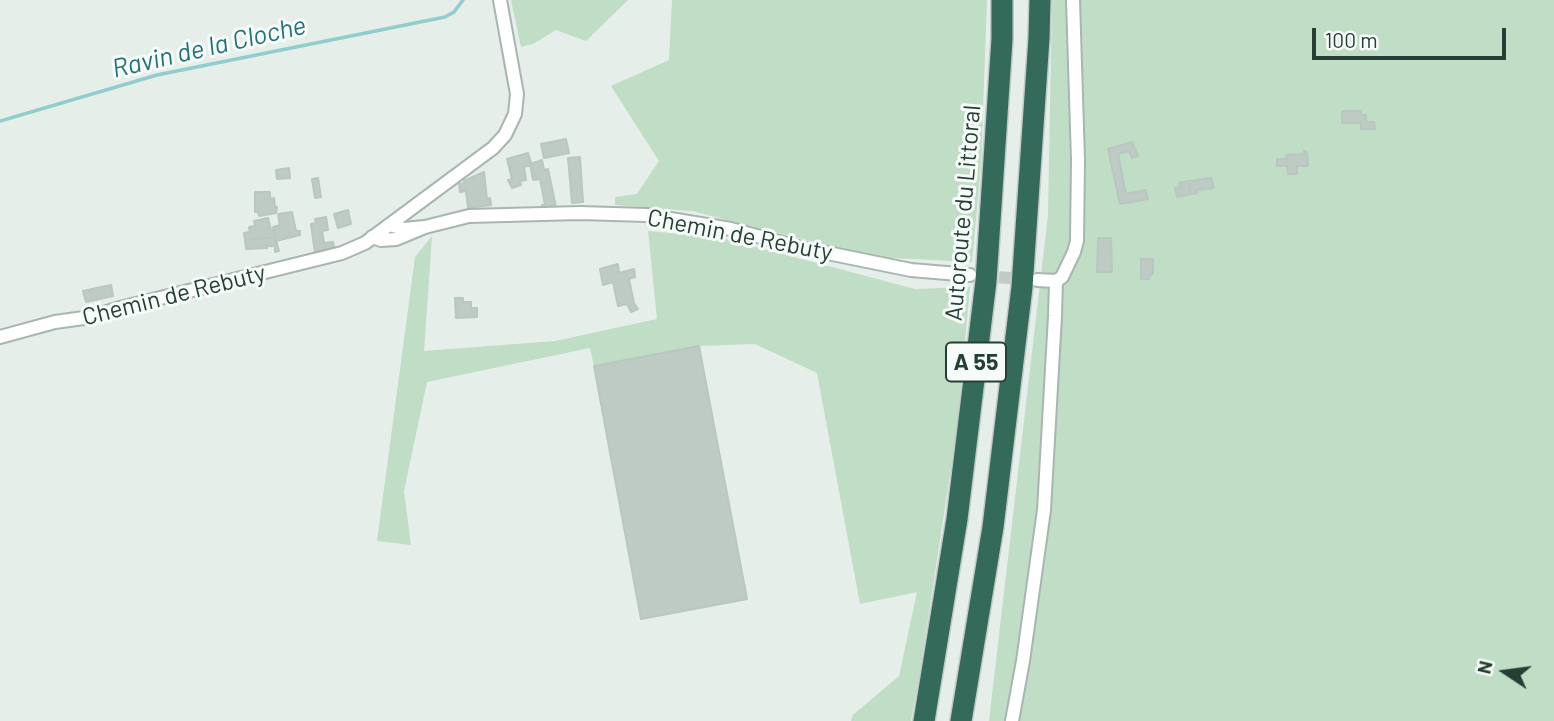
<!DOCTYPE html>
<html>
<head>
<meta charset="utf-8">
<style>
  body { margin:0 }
  #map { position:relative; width:1554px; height:721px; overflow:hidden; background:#e5eee9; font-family:Barlow,sans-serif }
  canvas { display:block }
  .north { position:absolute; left:1470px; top:637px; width:70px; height:70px; -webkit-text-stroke:5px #f6faf8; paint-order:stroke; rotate:283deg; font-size:19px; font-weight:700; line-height:28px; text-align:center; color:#253f35 }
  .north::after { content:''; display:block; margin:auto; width:24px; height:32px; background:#253f35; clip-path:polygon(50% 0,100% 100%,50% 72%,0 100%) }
  .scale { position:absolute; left:1312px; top:28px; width:194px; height:32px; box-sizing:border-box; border:4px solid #253f35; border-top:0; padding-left:9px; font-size:21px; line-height:24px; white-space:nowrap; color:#253f35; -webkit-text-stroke:5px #f6faf8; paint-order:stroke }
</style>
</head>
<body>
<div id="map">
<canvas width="1554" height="721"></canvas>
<div class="north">N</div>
<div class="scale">100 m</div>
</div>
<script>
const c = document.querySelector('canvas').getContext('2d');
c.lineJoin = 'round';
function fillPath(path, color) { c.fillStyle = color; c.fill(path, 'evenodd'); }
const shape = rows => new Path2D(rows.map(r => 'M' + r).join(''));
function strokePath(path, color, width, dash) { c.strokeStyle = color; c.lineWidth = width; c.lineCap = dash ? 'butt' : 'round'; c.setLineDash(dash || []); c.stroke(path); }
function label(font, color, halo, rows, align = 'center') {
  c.font = font + ' Barlow,sans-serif'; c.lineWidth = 6; c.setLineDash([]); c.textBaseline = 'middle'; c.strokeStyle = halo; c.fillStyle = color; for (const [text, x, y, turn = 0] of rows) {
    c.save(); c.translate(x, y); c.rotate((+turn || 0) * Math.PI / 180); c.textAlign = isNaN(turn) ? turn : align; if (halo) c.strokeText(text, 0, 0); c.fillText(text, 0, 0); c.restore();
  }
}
fillPath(shape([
  [511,0,628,0,586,41,556,30,533,44,521,47],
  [672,0,987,0,981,166,972,262,874,257,692,211,615,205,615,197,637,194,659,161,611,86,669,60],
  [1052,0,1554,0,1554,721,989,721,1048,215],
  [648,231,722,238,915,289,970,287,957,428,919,678,911,721,851,721,853,715,899,676,917,592,860,604,817,373,755,344,699,346,594,366,590,348,427,382,404,491,411,545,377,541,415,257,432,236,424,351,555,341,657,319]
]), '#c0ddc5');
strokePath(shape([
  [0,121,157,75,445,17,454,12,463,0]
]), '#91cccf', 3.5);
const building = shape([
  [1342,111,1361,111,1361,115,1366,115,1366,122,1374,122,1375,129,1361,129,1361,123,1342,123,1342,111],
  [566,139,569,153,544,158,541,144,566,139],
  [1132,142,1138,156,1132,158,1129,151,1118,154,1126,194,1146,190,1148,199,1120,204,1108,149,1132,142],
  [1304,151,1307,152,1308,166,1297,166,1297,174,1288,174,1287,166,1277,166,1277,159,1287,159,1286,155,1304,154,1304,151],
  [528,153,531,163,531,165,524,167,526,180,520,181,521,185,512,188,508,180,512,179,507,159,528,153],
  [580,157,583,202,572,203,568,158,580,157],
  [542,160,544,170,548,169,556,207,543,208,542,205,545,205,540,179,533,180,530,164,542,160],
  [289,168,290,178,277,179,276,170,289,168],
  [484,172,487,199,490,198,491,205,468,208,466,191,460,192,459,184,465,183,464,181,484,172],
  [318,178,321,197,315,198,312,179,318,178],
  [1211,178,1214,188,1197,190,1197,193,1191,194,1189,181,1211,178],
  [1189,181,1191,194,1177,197,1175,188,1180,187,1179,183,1189,181],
  [255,192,270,192,270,199,274,198,275,208,277,207,276,213,259,216,258,212,255,212,255,192],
  [348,210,351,224,338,228,334,214,348,210],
  [292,212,296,231,300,231,300,235,276,241,273,227,280,225,278,214,292,212],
  [326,217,328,230,322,231,324,243,333,242,334,247,315,253,311,224,316,223,315,219,326,217],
  [268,218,271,230,273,230,275,237,245,240,244,233,250,232,249,227,255,226,254,221,268,218],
  [275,237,279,251,275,252,275,246,267,246,267,248,246,249,245,240,275,237],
  [1098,238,1111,238,1112,272,1097,272,1098,238],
  [1141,259,1153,259,1153,274,1150,274,1149,279,1141,279,1141,259],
  [618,264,619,273,634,269,635,277,629,279,634,303,638,309,631,312,627,304,618,306,613,282,603,285,600,269,618,264],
  [111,285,113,296,86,302,83,291,111,285],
  [455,298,463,298,463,302,471,302,471,308,477,308,477,317,456,318,455,298],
  [699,346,747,599,641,619,594,366,699,346]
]);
fillPath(building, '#becbc5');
strokePath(building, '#b8c7bf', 2);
strokePath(shape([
  [981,276,1026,279]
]), '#bfcbc5', 12, [12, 6]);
const minor = shape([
  [425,227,469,216,580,213,646,215,731,229,798,247,911,270,970,275],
  [372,237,381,240,396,239,425,227,404,229,389,225],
  [1037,280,1056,281,1062,277,1074,252,1077,241,1078,160,1073,0],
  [0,337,55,322,91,317,120,308,342,253,365,243,493,148,505,135,515,114,517,94,500,0],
  [1012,721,1023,661,1044,510,1055,316,1056,281]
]);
const motorway = shape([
  [924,721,957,519,986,281,1002,39,1002,0],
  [961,721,993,527,1022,287,1039,38,1040,0]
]);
strokePath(minor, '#a8b6af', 16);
strokePath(motorway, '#c2c9c6', 24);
strokePath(minor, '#fff', 12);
strokePath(motorway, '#336a59', 21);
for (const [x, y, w] of [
  [976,362,60]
]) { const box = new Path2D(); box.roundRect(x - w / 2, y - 19.5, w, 39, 5); c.fillStyle = '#f6faf8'; c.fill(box); strokePath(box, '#253f35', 2); }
label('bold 23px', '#253f35', null, [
  ["A 55",976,362]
]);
label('24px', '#253f35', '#f6faf8', [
  ["Autoroute du Littoral",963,213,-85],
  ["Chemin de Rebuty",740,235,11],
  ["Chemin de Rebuty",174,295,-14]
]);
label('italic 26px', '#227278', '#f6faf8', [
  ["Ravin de la Cloche",209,47,-13]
]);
</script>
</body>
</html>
